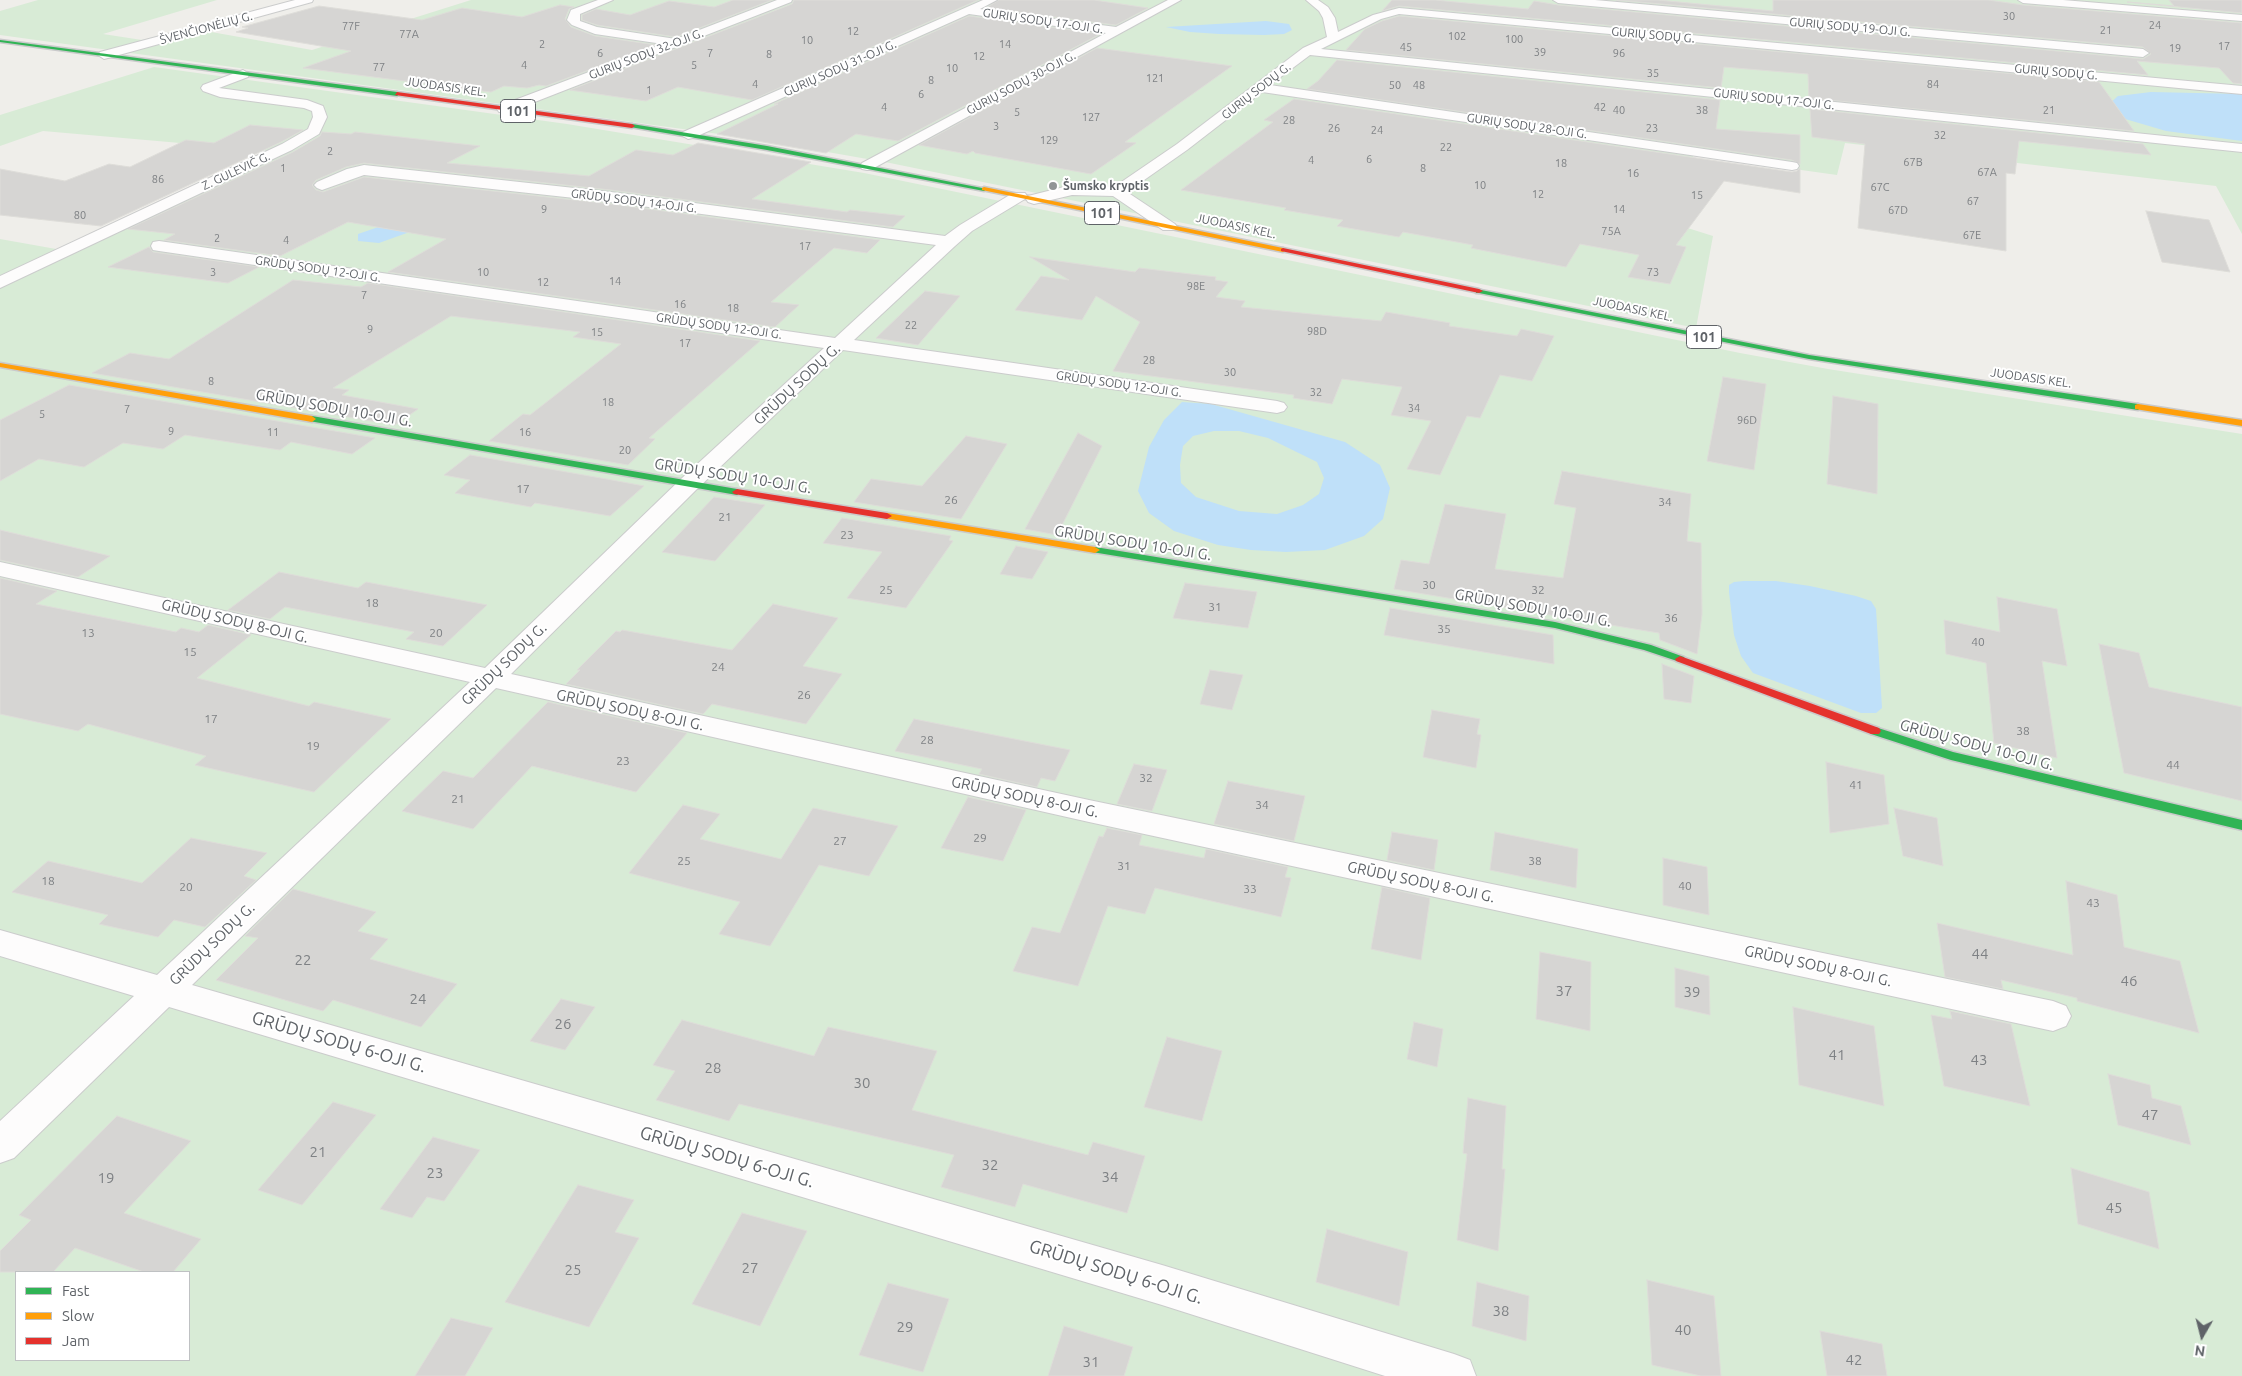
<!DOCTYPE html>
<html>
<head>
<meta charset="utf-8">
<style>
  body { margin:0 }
  #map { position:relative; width:2242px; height:1376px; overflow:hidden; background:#efeeea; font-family:Ubuntu,sans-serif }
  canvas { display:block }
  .legend { position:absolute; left:15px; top:1271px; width:175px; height:90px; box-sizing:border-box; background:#fff; border:1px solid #bfc1c3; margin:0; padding:6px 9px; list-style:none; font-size:15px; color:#5f6368 }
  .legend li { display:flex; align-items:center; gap:10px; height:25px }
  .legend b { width:25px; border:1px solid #bfc1c3 }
  .north { position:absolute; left:2177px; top:1311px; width:50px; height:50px; -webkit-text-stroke:4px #fff; paint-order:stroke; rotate:188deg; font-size:14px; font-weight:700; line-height:20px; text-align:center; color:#5f6368 }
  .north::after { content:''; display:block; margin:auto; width:18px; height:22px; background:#5f6368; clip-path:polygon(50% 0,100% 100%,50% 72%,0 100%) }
</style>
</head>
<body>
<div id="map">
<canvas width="2242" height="1376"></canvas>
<ul class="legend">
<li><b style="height:6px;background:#30b455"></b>Fast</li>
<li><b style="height:6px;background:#ff9f0a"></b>Slow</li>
<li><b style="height:6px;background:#e5322d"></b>Jam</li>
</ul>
<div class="north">N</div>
</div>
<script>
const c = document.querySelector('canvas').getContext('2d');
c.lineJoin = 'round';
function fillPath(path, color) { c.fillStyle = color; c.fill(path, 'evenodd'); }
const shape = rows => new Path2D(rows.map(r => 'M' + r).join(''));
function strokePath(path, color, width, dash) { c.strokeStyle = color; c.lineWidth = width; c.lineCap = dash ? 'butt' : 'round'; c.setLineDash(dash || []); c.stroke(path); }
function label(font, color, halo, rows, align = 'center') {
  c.font = font + ' Ubuntu,sans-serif'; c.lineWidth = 4; c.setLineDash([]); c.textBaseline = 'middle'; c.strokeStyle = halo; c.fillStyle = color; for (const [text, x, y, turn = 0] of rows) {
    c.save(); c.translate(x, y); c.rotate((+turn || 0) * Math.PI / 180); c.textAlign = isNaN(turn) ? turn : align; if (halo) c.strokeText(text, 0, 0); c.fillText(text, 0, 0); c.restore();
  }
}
fillPath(shape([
  [38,0,217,0,103,34,142,40,189,28,312,50,471,0,2242,0,2242,234,2216,186,1845,143,1837,175,1694,155,1659,219,1713,236,1696,328,890,163,748,138,0,35,0,11],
  [154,67,567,124,864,173,1740,353,1828,369,2242,434,2242,1376,0,1376,0,239,73,252,283,152,43,131,0,146,0,115],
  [16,1272,189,1272,189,1360,16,1360]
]), '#d8ebd6');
fillPath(shape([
  [1266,21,1289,24,1292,30,1284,34,1264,35,1219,34,1190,32,1166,27],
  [2151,92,2242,94,2242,141,2166,131,2115,116,2107,106,2118,96],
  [399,220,418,229,379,243,358,241,358,234],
  [1182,402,1211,404,1345,442,1380,465,1390,488,1383,519,1364,536,1325,550,1286,552,1251,550,1218,545,1174,531,1149,513,1138,491,1149,447,1164,420],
  [1214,431,1239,431,1268,438,1317,462,1324,478,1319,494,1303,505,1277,514,1239,511,1196,497,1181,483,1180,465,1183,446,1193,436],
  [1744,581,1776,581,1810,586,1856,596,1871,601,1876,609,1882,708,1876,713,1861,713,1753,673,1741,656,1734,635,1729,592,1729,585,1734,582]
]), '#bfe0f9');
const building = shape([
  [733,0,772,0,676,37,597,25,582,20,582,15,596,9,630,15,669,1,714,7,733,0],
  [794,0,978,0,752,100,678,87,646,101,570,90,792,4,794,0],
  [999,0,1094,0,1148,8,1116,25,986,8,999,0],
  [1392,0,1435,0,1528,9,1534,1,1558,5,2143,59,2151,54,2143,47,1616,0,1658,0,1773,11,1773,0,1988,0,2023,5,2242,23,2242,84,2233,83,2219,68,2137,61,2148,75,1399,6,1382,11,1392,0],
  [2169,0,2242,0,2242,13,2127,2,2174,6,2169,0],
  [560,5,574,7,569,9,565,19,571,27,595,36,656,45,546,86,539,85,527,88,504,86,491,92,303,68,351,51,236,32,248,28,242,27,319,6,422,20,462,8,522,17,560,5],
  [969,16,1100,34,898,141,856,134,826,153,717,134,778,104,774,104,969,16],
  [1399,16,2099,82,2134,131,1809,98,1808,74,1724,67,1721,88,1346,50,1365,29,1382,21,1399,16],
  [1097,48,1232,66,1125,142,1136,143,1091,174,975,153,973,151,967,154,919,145,1097,48],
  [1337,60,1720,100,1716,129,1800,135,1800,164,1792,160,1307,89,1318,81,1337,60],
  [1294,99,1792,172,1797,171,1800,168,1800,193,1724,181,1676,245,1686,247,1670,284,1628,277,1639,255,1580,244,1566,267,1471,248,1473,245,1403,232,1399,237,1337,226,1343,220,1284,210,1286,208,1181,190,1273,122,1264,120,1294,99],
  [1810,109,2143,144,2151,155,2019,141,2015,174,2006,173,2006,251,1858,228,1865,144,1812,137,1810,109],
  [250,125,303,130,281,142,101,226,0,215,0,169,65,181,109,164,130,167,186,140,214,143,250,125],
  [322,132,351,134,355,132,480,146,447,163,589,176,636,150,673,155,698,143,811,162,752,199,847,212,850,210,905,216,893,227,611,190,364,163,346,167,316,180,312,185,316,190,323,192,364,177,611,204,880,240,867,253,834,248,771,302,799,305,775,327,388,272,446,239,348,222,280,256,164,240,175,234,128,229,293,152,320,136,322,132],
  [2146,211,2209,220,2230,272,2162,262,2146,211],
  [149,247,153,252,259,267,228,283,108,267,149,247],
  [1030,257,1135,272,1139,268,1216,277,1215,280,1228,282,1216,297,1245,301,1241,307,1381,321,1386,312,1450,323,1449,326,1517,336,1521,329,1554,336,1532,381,1500,375,1480,418,1467,416,1440,475,1407,469,1431,421,1391,415,1402,387,1342,379,1332,404,1293,398,1294,395,1113,371,1140,322,1096,296,1082,320,1015,310,1041,276,1069,280,1030,257],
  [293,280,361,287,368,283,760,341,649,438,655,439,628,465,489,441,523,414,530,415,621,344,573,337,580,332,451,316,333,388,349,390,342,395,418,409,395,425,92,373,130,353,169,359,293,280],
  [925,291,960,296,918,345,876,338,925,291],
  [1723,377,1766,384,1754,470,1707,461,1723,377],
  [69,385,375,438,352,454,291,442,280,450,185,435,163,449,123,443,84,467,39,459,0,481,0,420,69,385],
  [1833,396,1878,404,1877,494,1827,484,1833,396],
  [1078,433,1102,446,1057,535,1025,529,1078,433],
  [966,436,1007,444,961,519,854,502,871,479,922,486,966,436],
  [470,455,612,480,644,486,610,516,535,503,531,507,455,493,470,480,444,475,470,455],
  [1562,471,1691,494,1687,541,1701,543,1702,614,1697,654,1660,640,1659,633,1394,589,1401,560,1429,564,1445,504,1506,514,1495,569,1563,578,1576,508,1554,504,1562,471],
  [714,497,765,505,715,561,662,552,714,497],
  [842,518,951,536,949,540,953,541,906,608,847,598,882,552,823,543,842,518],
  [0,530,110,556,78,577,0,560,0,530],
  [1016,546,1048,552,1032,579,1000,574,1016,546],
  [279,572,358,588,366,582,487,605,443,646,406,639,414,632,285,607,270,619,228,610,279,572],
  [0,578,57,591,36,604,176,632,181,628,199,632,208,625,251,635,197,678,309,706,314,702,391,719,314,792,195,765,206,756,88,724,78,731,0,714,0,578],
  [1185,583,1257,592,1248,628,1173,618,1185,583],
  [1997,597,2057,609,2067,666,2042,661,2057,758,1994,743,1986,663,1946,654,1944,620,2000,632,1997,597],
  [773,604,838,618,803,666,842,674,806,724,712,704,703,714,566,684,580,670,577,670,616,631,620,632,622,630,732,650,773,604],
  [1390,608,1553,635,1554,664,1384,635,1390,608],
  [2099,644,2139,653,2149,687,2242,707,2242,801,2124,773,2099,644],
  [1662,664,1694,676,1691,703,1664,699,1662,664],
  [1210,670,1243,675,1232,710,1200,704,1210,670],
  [548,702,687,733,636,792,532,766,473,829,402,811,443,771,473,778,548,702],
  [1432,710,1480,719,1477,734,1481,735,1476,768,1423,757,1432,710],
  [914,719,999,736,1070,750,1055,781,1041,778,1037,787,979,774,982,769,895,751,914,719],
  [1826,762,1884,775,1889,824,1830,833,1826,762],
  [1134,764,1167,770,1152,811,1117,804,1134,764],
  [1228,781,1305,796,1294,841,1214,824,1228,781],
  [968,797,1026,810,1003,861,941,848,968,797],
  [683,805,720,814,700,839,781,859,813,808,898,826,869,876,819,865,770,946,719,934,740,902,629,873,683,805],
  [1894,808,1937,818,1943,866,1903,856,1894,808],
  [1107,828,1142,835,1139,845,1204,858,1206,849,1288,867,1285,877,1291,878,1281,917,1155,888,1145,914,1108,906,1078,986,1013,971,1032,927,1060,933,1099,836,1103,837,1107,828],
  [1392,832,1438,840,1434,870,1387,860,1392,832],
  [1495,832,1578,849,1576,888,1490,870,1495,832],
  [191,838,267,853,244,876,256,880,205,927,174,920,158,937,99,924,108,915,12,892,48,861,142,883,191,838],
  [1663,858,1707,867,1709,915,1663,905,1663,858],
  [2066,881,2117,895,2124,947,2180,961,2199,1033,2077,1001,2077,998,2001,980,2003,989,1945,977,1937,923,2073,955,2066,881],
  [1382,887,1430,898,1421,960,1371,949,1382,887],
  [293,889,376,912,358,931,388,939,370,959,457,984,421,1027,333,1000,323,1011,216,980,258,938,245,936,293,889],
  [1540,952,1591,962,1590,1031,1536,1019,1540,952],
  [1675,968,1709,976,1710,1015,1675,1007,1675,968],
  [561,999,595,1007,565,1050,530,1041,561,999],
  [1793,1007,1874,1026,1884,1106,1799,1085,1793,1007],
  [1950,1011,2011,1024,2030,1106,1944,1086,1931,1015,1952,1019,1950,1011],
  [682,1020,814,1056,828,1027,937,1051,912,1110,1088,1155,1093,1142,1145,1156,1127,1213,1023,1184,1015,1207,941,1187,954,1155,739,1104,729,1121,656,1100,675,1071,653,1065,682,1020],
  [1414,1022,1443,1029,1437,1067,1407,1059,1414,1022],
  [1167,1037,1222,1051,1202,1121,1144,1107,1167,1037],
  [2108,1074,2150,1085,2152,1098,2181,1106,2191,1145,2118,1125,2108,1074],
  [1468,1098,1506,1106,1502,1169,1505,1169,1498,1251,1457,1240,1467,1154,1463,1153,1468,1098],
  [333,1102,376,1115,302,1205,258,1190,333,1102],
  [117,1116,191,1141,124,1213,201,1239,173,1272,144,1272,75,1248,53,1272,0,1272,0,1251,31,1220,19,1215,117,1116],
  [433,1137,480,1150,444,1201,427,1197,412,1218,380,1209,433,1137],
  [2071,1168,2149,1192,2159,1249,2078,1224,2071,1168],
  [578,1185,634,1200,615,1232,639,1238,589,1327,505,1302,578,1185],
  [742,1213,807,1231,760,1326,692,1304,742,1213],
  [1327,1229,1408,1252,1399,1306,1316,1282,1327,1229],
  [1647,1280,1714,1296,1721,1376,1701,1376,1652,1365,1647,1280],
  [1477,1282,1529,1296,1526,1341,1472,1326,1477,1282],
  [888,1283,949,1299,923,1372,859,1355,888,1283],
  [451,1318,493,1328,465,1376,415,1376,451,1318],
  [1064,1326,1133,1347,1124,1376,1048,1376,1064,1326],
  [1820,1331,1882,1344,1887,1376,1827,1376,1820,1331]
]);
fillPath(building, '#d6d5d3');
strokePath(building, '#deddd9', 1);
const street = shape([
  [295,0,313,0,312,2,108,58,104,59,98,55,100,52,295,0],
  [598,0,613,0,580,14,580,21,597,27,676,39,777,0,792,0,791,2,509,112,499,112,497,109,499,106,663,44,595,34,572,25,567,20,571,10,598,0],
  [983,0,997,0,980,9,1116,27,1168,0,1181,0,872,169,867,170,862,169,860,166,862,163,1106,33,969,14,693,138,688,139,681,135,683,132,983,0],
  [1306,0,1318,0,1328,7,1335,18,1338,32,1373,15,1399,8,2242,86,2242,94,1399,14,1381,19,1321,49,2242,144,2242,152,1310,55,1270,85,1792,162,1797,163,1799,166,1797,169,1792,170,1262,92,1187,150,1127,192,1175,224,1177,227,1175,230,1163,230,1113,196,1072,195,1034,204,1028,202,1026,199,1028,196,1072,185,1114,187,1177,144,1303,48,1327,37,1323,18,1319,11,1306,0],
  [1553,0,1595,0,2143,49,2149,53,2143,57,1558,3,1553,0],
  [2018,0,2063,0,2242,15,2242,21,2023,3,2018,0],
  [243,70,249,74,248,77,219,88,307,100,323,106,327,117,319,134,292,150,0,288,0,276,282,144,308,129,313,117,312,111,304,108,220,97,203,91,201,88,203,85,243,70],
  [364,165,611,192,945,236,960,225,1013,193,1025,193,1027,196,1025,199,972,231,955,246,854,340,1277,401,1284,403,1287,407,1284,411,1277,413,843,350,697,489,511,674,1089,800,2053,1001,2066,1006,2071,1016,2066,1026,2053,1031,1089,822,496,688,192,985,1162,1265,1454,1354,1470,1360,1476,1376,1385,1376,1162,1305,169,1007,14,1158,0,1163,0,1121,134,996,0,956,0,930,157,975,470,682,0,576,0,562,485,668,681,479,824,348,159,251,153,250,151,246,153,242,159,241,835,338,936,245,611,202,364,175,322,190,317,188,314,185,317,182,347,169,364,165]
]);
const fast = shape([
  [0,40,397,92,400,94,397,96,0,42,0,40],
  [632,124,767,146,987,189,984,191,767,150,630,127,632,124],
  [1476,289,1809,355,2138,404,2142,407,2138,410,1809,359,1479,293,1476,293,1476,289],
  [312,416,737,489,742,492,737,495,309,421,309,417,312,416],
  [1095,547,1555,622,1651,645,1684,657,1685,659,1680,662,1644,650,1555,628,1092,552,1090,550,1092,548,1095,547],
  [1875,727,1953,752,2242,820,2242,830,1951,760,1871,734,1869,731,1871,728,1875,727]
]);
const slow = shape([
  [984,187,1283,248,1286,250,1283,252,982,190,982,188,984,187],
  [0,363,312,416,316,419,312,422,0,367,0,363],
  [2138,404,2242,420,2242,426,2135,409,2135,405,2138,404],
  [887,513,1095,547,1100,550,1095,553,884,518,884,514,887,513]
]);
const jam = shape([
  [397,92,632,124,635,126,632,128,395,95,397,92],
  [1283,248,1479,289,1483,291,1479,293,1281,251,1281,249,1283,248],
  [737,489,887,513,892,516,887,519,734,494,732,492,737,489],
  [1680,656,1879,728,1881,731,1879,734,1871,734,1676,661,1675,659,1680,656]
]);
strokePath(street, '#cbcccc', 2);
strokePath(fast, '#cacacb', 3);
strokePath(slow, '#cacacb', 3);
strokePath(jam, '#cacacb', 3);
fillPath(street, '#fdfcfc');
fillPath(fast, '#30b455');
fillPath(slow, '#ff9f0a');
fillPath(jam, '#e5322d');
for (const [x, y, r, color] of [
  [1053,186,5,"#919496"]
]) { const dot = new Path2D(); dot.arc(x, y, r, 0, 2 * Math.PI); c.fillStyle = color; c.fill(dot); strokePath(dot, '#fff', 2); }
label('11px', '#7e8184', null, [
  ["30",2009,16],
  ["24",2155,25],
  ["77F",351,26],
  ["21",2106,30],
  ["12",853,31],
  ["77A",409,34],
  ["102",1457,36],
  ["100",1514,39],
  ["10",807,40],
  ["2",542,44],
  ["14",1005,44],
  ["17",2224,46],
  ["45",1406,47],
  ["19",2175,48],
  ["39",1540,52],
  ["6",600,53],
  ["7",710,53],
  ["96",1619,53],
  ["8",769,54],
  ["12",979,56],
  ["4",524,65],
  ["5",694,65],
  ["77",379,67],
  ["10",952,68],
  ["35",1653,73],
  ["121",1155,78],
  ["8",931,80],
  ["4",755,84],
  ["84",1933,84],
  ["50",1395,85],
  ["48",1419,85],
  ["1",649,90],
  ["6",921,94],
  ["4",884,107],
  ["42",1600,107],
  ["40",1619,110],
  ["38",1702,110],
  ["21",2049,110],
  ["5",1017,112],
  ["127",1091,117],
  ["28",1289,120],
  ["3",996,126],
  ["26",1334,128],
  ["23",1652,128],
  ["24",1377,130],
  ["32",1940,135],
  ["129",1049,140],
  ["22",1446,147],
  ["2",330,151],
  ["6",1369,159],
  ["4",1311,160],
  ["67B",1913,162],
  ["18",1561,163],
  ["1",283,168],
  ["8",1423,168],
  ["67A",1987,172],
  ["16",1633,173],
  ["86",158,179],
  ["10",1480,185],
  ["67C",1880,187],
  ["12",1538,194],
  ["15",1697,195],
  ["67",1973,201],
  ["9",544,209],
  ["14",1619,209],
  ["67D",1898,210],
  ["80",80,215],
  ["75A",1611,231],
  ["67E",1972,235],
  ["2",217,238],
  ["4",286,240],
  ["17",805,246],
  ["3",213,272],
  ["10",483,272],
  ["73",1653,272],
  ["14",615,281],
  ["12",543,282],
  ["98E",1196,286],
  ["7",364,295],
  ["16",680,304],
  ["18",733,308],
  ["22",911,325],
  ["9",370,329],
  ["98D",1317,331],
  ["15",597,332],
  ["17",685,343],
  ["28",1149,360],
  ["30",1230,372],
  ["8",211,381],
  ["32",1316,392],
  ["18",608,402],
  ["34",1414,408],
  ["7",127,409],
  ["5",42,414],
  ["96D",1747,420],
  ["9",171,431],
  ["11",273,432],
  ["16",525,432],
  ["20",625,450]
]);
label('12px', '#5f6368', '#fff', [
  ["GURIŲ SODŲ 17-OJI G.",1043,21,8],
  ["GURIŲ SODŲ 19-OJI G.",1850,27,5],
  ["ŠVENČIONĖLIŲ G.",206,28,-15],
  ["GURIŲ SODŲ G.",1653,35,5],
  ["GURIŲ SODŲ 32-OJI G.",646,54,-21],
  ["GURIŲ SODŲ 31-OJI G.",840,68,-24],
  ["GURIŲ SODŲ G.",2056,72,5],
  ["GURIŲ SODŲ 30-OJI G.",1021,83,-28],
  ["JUODASIS KEL.",446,87,8],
  ["GURIŲ SODŲ G.",1256,91,-38],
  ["GURIŲ SODŲ 17-OJI G.",1774,99,6],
  ["GURIŲ SODŲ 28-OJI G.",1527,126,8],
  ["Z. GULEVIČ G.",236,171,-25],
  ["GRŪDŲ SODŲ 14-OJI G.",634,201,7],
  ["JUODASIS KEL.",1236,226,12],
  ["GRŪDŲ SODŲ 12-OJI G.",318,269,8],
  ["JUODASIS KEL.",1633,309,12],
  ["GRŪDŲ SODŲ 12-OJI G.",719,326,8],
  ["JUODASIS KEL.",2031,378,8],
  ["GRŪDŲ SODŲ 12-OJI G.",1119,384,8]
]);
label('bold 12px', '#5f6368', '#fff', [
  ["Šumsko kryptis",1063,186]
], 'left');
label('12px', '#7e8184', null, [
  ["17",523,489],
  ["26",951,500],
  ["34",1665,502],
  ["21",725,517],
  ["23",847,535],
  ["30",1429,585],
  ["25",886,590],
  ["32",1538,590],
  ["18",372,603],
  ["31",1215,607],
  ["36",1671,618],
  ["35",1444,629],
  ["13",88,633],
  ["20",436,633],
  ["40",1978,642],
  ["15",190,652],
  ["24",718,667],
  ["26",804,695],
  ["17",211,719],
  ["38",2023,731],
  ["28",927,740],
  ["19",313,746],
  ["23",623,761],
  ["44",2173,765],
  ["32",1146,778],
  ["41",1856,785],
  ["21",458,799],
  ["34",1262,805],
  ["29",980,838],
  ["27",840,841],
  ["25",684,861],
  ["38",1535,861],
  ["31",1124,866],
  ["18",48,881],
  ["40",1685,886],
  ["20",186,887],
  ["33",1250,889],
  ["43",2093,903]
]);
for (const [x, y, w] of [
  [518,111,35],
  [1102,213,35],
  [1704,337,35]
]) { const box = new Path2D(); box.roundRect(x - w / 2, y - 11.5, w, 23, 4); c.fillStyle = '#fff'; c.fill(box); strokePath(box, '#5f6368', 1); }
label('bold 14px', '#5f6368', null, [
  ["101",518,111],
  ["101",1102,213],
  ["101",1704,337]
]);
label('15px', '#5f6368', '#fff', [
  ["GRŪDŲ SODŲ G.",797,384,-43],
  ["GRŪDŲ SODŲ 10-OJI G.",334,408,10],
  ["GRŪDŲ SODŲ 10-OJI G.",733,476,9],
  ["GRŪDŲ SODŲ 10-OJI G.",1133,543,9],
  ["GRŪDŲ SODŲ 10-OJI G.",1533,608,10],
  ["GRŪDŲ SODŲ 8-OJI G.",235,621,13],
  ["GRŪDŲ SODŲ G.",504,664,-44],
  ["GRŪDŲ SODŲ 8-OJI G.",630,710,12],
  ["GRŪDŲ SODŲ 10-OJI G.",1977,745,15],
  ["GRŪDŲ SODŲ 8-OJI G.",1025,797,12],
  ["GRŪDŲ SODŲ 8-OJI G.",1421,882,12],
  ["GRŪDŲ SODŲ G.",212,944,-44],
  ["GRŪDŲ SODŲ 8-OJI G.",1818,966,12]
]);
label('15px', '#7e8184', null, [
  ["44",1980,954],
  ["22",303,960],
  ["46",2129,981],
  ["37",1564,991],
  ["39",1692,992],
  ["24",418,999],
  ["26",563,1024],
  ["41",1837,1055],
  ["43",1979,1060],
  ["28",713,1068],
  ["30",862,1083],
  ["47",2150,1115],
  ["21",318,1152],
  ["32",990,1165],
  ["23",435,1173],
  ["34",1110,1177],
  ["19",106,1178],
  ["45",2114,1208],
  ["27",750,1268],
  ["25",573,1270],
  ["38",1501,1311],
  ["29",905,1327],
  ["40",1683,1330],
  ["42",1854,1360],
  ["31",1091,1362]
]);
label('18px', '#5f6368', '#fff', [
  ["GRŪDŲ SODŲ 6-OJI G.",339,1042,16],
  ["GRŪDŲ SODŲ 6-OJI G.",727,1157,16],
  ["GRŪDŲ SODŲ 6-OJI G.",1116,1272,17]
]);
</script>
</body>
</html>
